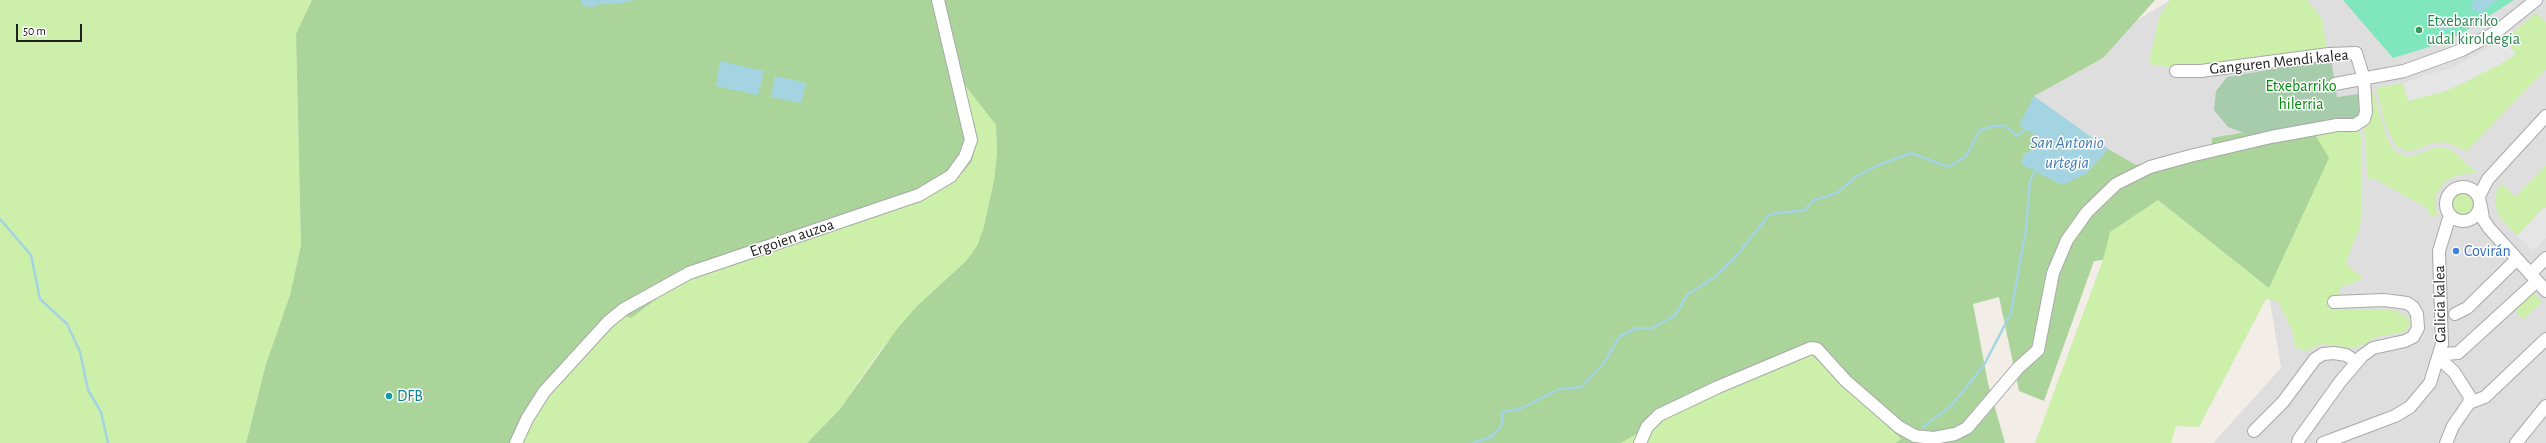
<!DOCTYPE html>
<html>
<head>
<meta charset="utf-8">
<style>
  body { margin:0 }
  #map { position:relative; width:2546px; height:443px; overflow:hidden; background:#f2eee7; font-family:"Alegreya Sans",sans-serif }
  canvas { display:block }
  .scale { position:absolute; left:16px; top:24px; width:66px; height:18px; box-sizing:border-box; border:2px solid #212121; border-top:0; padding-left:5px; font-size:12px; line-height:14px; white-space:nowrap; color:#212121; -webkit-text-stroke:3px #fff; paint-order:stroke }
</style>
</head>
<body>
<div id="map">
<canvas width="2546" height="443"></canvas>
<div class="scale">50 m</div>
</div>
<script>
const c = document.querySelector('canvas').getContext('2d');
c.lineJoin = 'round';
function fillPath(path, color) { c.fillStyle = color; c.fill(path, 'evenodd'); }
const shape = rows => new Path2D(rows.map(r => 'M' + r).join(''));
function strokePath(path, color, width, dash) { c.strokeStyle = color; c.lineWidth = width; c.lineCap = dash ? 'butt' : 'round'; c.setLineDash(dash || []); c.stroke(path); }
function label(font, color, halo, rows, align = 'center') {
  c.font = font + ' "Alegreya Sans",sans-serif'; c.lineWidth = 3; c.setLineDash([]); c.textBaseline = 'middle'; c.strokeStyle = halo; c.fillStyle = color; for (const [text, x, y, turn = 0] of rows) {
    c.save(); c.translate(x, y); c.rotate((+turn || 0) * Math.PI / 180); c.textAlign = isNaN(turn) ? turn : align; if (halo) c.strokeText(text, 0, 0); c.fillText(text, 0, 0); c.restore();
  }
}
fillPath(shape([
  [2170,0,2546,0,2546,443,2213,443,2281,368,2267,283,2015,167,2012,128,2027,97,2082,54]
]), '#dfdede');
fillPath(shape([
  [0,0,312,0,296,34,301,245,290,295,266,364,246,443,0,443],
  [2170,0,2307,0,2322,18,2327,50,2241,62,2175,68,2149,64,2159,17],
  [2536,13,2546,22,2546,69,2467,151,2446,142,2433,143,2409,152,2396,146,2386,126,2376,88,2403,83,2408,101,2464,83,2515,55,2505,39],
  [956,73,996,125,997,154,994,180,984,226,977,246,966,261,917,306,879,352,840,409,807,443,518,443,540,399,623,315,691,272,951,181,963,172,972,161],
  [2372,90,2386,135,2392,148,2398,153,2410,157,2434,148,2445,148,2452,150,2477,173,2457,175,2443,183,2435,197,2437,218,2427,213,2427,208,2371,177,2367,182,2366,144,2364,128,2370,121],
  [2356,127,2361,134,2362,149,2362,214,2359,230,2347,259,2347,265,2361,276,2361,280,2339,288,2339,295,2333,296,2334,309,2391,309,2406,316,2410,321,2409,327,2404,332,2376,337,2365,344,2353,348,2321,344,2307,351,2295,347,2292,330,2278,301,2266,299,2199,427,2176,426,2171,443,2035,443,2103,260,2109,232,2157,200,2269,287,2316,134],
  [2546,165,2546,209,2544,207,2517,236,2498,215,2495,202,2497,190,2502,184,2516,197],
  '2452 204a11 11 0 1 1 22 0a11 11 0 1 1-22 0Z',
  [2533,292,2542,302,2523,319,2514,310],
  [1812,354,1901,439,1895,443,1621,443,1711,392]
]), '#ccefaa');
fillPath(shape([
  [312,0,2155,0,2103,58,2034,96,2035,135,2041,147,2024,154,2086,174,2108,149,2136,165,2212,146,2212,138,2307,121,2329,158,2269,288,2158,200,2110,232,2103,260,2094,261,2044,401,2019,391,1999,297,1973,304,1988,383,2005,443,1895,443,1901,439,1811,354,1711,392,1621,443,807,443,840,409,897,329,917,306,966,261,977,246,984,226,994,180,997,154,996,125,957,75,975,125,976,145,972,161,963,172,951,181,714,266,667,291,631,318,623,315,564,370,518,443,246,443,266,364,290,295,301,245,296,34]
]), '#aad499');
fillPath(shape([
  [2331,59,2337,97,2358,94,2360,117,2250,135,2228,127,2214,110,2216,91,2227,77]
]), '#a6ccac');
fillPath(shape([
  [2343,0,2514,0,2461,34,2439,44,2393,58]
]), '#80e6be');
fillPath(shape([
  [2505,39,2516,54,2499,65,2446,91,2408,101,2403,83,2456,66],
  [2544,207,2546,209,2546,238,2533,251,2517,236]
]), '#e5e5e5');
fillPath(shape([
  [581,0,635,0,622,3,599,4,593,7,582,6],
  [2475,0,2498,0,2479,14,2475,9,2471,12,2469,10,2473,7,2471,3],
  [2452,16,2456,25,2443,31,2434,23,2438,18,2441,21],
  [720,61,764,71,758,95,716,86],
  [775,76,806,83,801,103,771,97],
  [2034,96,2108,149,2086,174,2062,185,2021,164,2024,154,2041,147,2035,135,2019,125]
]), '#a4d4e2');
strokePath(shape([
  [0,219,31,255,40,299,67,324,80,352,88,390,101,412,108,443],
  [1923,427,1952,405,1984,365,2011,313,2026,229,2030,181,2035,171],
  [1472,443,1491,437,1502,425,1502,412,1520,409,1559,389,1581,387,1604,363,1620,336,1637,328,1651,329,1675,315,1688,294,1716,276,1736,256,1769,215,1782,212,1804,211,1814,200,1837,193,1857,176,1881,164,1911,153,1949,167,1966,156,1980,130,1993,126,2005,126,2017,136,2025,129]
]), '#a4d4e2', 2.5);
const minor = shape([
  [2335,84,2404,71,2462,50,2496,32,2536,0],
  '2446 204a17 17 0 1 1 34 0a17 17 0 1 1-34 0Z',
  [2479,196,2488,179,2546,116],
  [2481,206,2483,219,2489,228,2546,291],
  [2530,274,2546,258],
  [2455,314,2467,308,2517,259],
  [2469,403,2485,397,2546,339],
  [2254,431,2283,402,2315,359,2323,354,2334,353,2346,355,2357,362],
  [516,443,527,419,544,392,608,322,624,309,689,273,919,195,951,176,965,157,971,140,938,0],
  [1640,443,1647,427,1659,415,1718,387,1811,348,1817,349,1846,381,1899,427,1915,436,1934,438,1955,434,1967,428,2018,368,2038,350,2053,273,2067,240,2087,212,2116,184,2150,167,2190,156,2271,137,2337,125,2355,125,2364,119,2366,112,2364,79,2356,53,2329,54,2201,71,2176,71],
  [2298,443,2299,439,2340,382,2362,356,2373,348,2405,341,2413,337,2418,328,2417,314,2413,307,2407,303,2384,300,2334,302],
  [2323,443,2395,416,2410,407,2430,383,2442,344,2439,251,2450,215],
  [2446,443,2453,426,2469,403,2470,397,2454,372,2439,358,2445,354,2458,353,2537,281],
  [2516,443,2546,406]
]);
strokePath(minor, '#a8a8a8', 14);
strokePath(minor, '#fff', 12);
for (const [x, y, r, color] of [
  [2419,30,4,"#2e9e5b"],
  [2456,251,4,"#3f7fe0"],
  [389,396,4,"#0f9aa8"]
]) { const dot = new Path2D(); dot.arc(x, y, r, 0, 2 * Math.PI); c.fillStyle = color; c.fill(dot); strokePath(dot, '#fff', 1.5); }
label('16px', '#27864d', '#fff', [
  ["Etxebarriko",2427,21],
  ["udal kiroldegia",2427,39]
], 'left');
label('16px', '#212121', '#fff', [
  ["Ganguren Mendi kalea",2279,62,-6],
  ["Ergoien auzoa",792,238,-19],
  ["Galicia kalea",2440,304,-91]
]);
label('16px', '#048a0f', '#fff', [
  ["Etxebarriko",2301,86],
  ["hilerria",2301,104]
]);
label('16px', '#366cbe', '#fff', [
  ["Covirán",2464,251]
], 'left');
label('16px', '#0d838f', '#fff', [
  ["DFB",397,396]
], 'left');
label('italic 17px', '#427ab1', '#fff', [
  ["San Antonio",2067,143],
  ["urtegia",2067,163]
]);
</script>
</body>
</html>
